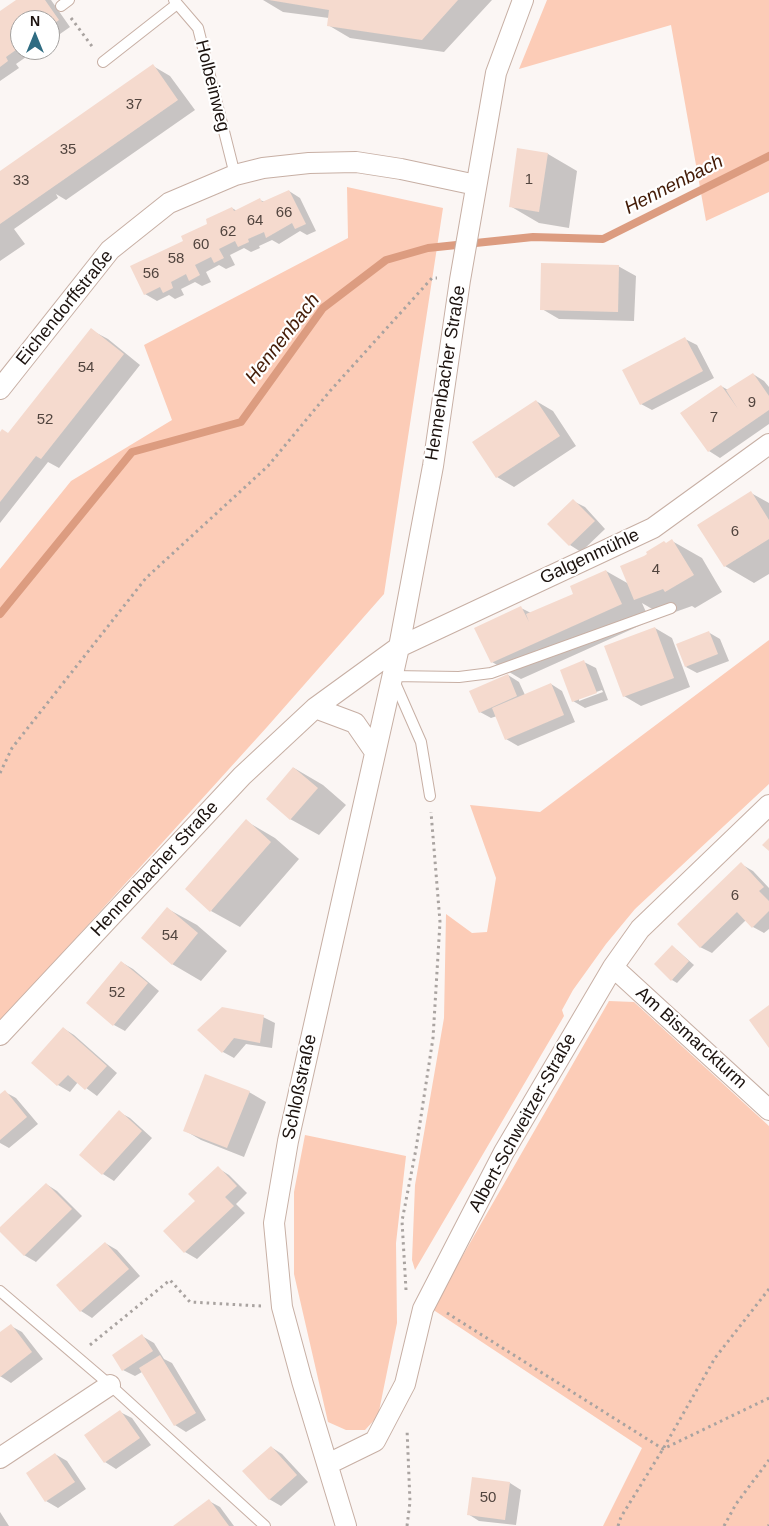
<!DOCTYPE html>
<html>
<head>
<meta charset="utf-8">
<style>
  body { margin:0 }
  #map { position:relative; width:769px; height:1526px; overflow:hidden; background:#fbf6f4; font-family:Helvetica,sans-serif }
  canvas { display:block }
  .north { position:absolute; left:10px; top:10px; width:50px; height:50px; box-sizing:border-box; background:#fff; border:1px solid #a4a19f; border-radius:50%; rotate:0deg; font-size:14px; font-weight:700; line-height:20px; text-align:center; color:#1c130f }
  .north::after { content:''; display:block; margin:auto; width:18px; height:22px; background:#2f6c82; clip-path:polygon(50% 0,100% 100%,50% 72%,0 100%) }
</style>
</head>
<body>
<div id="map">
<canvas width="769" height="1526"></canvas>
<div class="north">N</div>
</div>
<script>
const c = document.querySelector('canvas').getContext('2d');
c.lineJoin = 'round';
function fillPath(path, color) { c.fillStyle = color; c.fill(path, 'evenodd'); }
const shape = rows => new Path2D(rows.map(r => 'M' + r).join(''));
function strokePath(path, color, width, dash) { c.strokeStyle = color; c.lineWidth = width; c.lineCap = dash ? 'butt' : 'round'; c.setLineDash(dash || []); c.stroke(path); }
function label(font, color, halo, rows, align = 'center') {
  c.font = font + ' Helvetica,sans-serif'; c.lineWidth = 4.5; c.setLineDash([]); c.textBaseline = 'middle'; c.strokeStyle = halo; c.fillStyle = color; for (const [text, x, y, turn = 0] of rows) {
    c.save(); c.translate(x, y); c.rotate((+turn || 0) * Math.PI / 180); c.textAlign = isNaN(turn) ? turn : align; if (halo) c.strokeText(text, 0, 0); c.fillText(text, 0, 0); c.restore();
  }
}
fillPath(shape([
  [547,0,769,0,769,192,706,221,671,25,519,69],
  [347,187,443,208,384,594,267,727,0,1022,0,569,71,481,172,420,144,345,348,238],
  [769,640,769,784,635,909,606,944,573,990,562,1010,564,1016,415,1270,412,1260,415,1185,444,1018,446,914,472,933,487,932,496,878,470,805,540,812],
  [609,1001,634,1002,769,1126,769,1526,603,1526,642,1448,432,1309],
  [305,1135,406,1156,396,1243,397,1323,378,1416,365,1430,346,1430,328,1422,294,1274,294,1192]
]), '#fcccb7');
fillPath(shape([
  [18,0,51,0,70,27,50,41,50,20,20,20,20,50,36,50,16,64,19,68,0,81,0,12],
  [263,0,492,0,444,52,350,38,328,25,329,18,283,12],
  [153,66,170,76,195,110,66,200,56,194,58,198,14,229,25,244,0,261,0,173],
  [518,150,548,154,577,171,569,228,539,223,510,206],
  [289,191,300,198,316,231,307,235,300,231,279,244,272,240,259,246,260,248,251,252,244,248,230,255,235,265,226,269,219,265,206,272,211,282,202,286,195,282,181,289,184,295,175,299,169,295,157,301,145,294,185,241,232,208,237,211,260,200,265,202],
  [618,266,636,276,634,321,559,319,542,309],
  [91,330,108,339,140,365,59,468,48,462,0,523,0,434,8,434],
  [685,339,697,345,714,378,652,410,641,404],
  [753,374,764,381,769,387,769,424,720,458,709,451,682,414,721,386,728,390],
  [536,401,553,411,576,446,514,487,497,477,474,442],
  [751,493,769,503,769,574,754,583,725,566],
  [573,501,585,507,605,529,581,552,570,545],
  [672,541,702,558,722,592,695,608,692,606,664,616,642,603,650,621,521,679,492,662,521,608,531,613,575,594,606,571,629,584,667,544],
  [655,628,672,638,690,687,641,706,624,696],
  [708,632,720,639,729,661,697,673,686,667],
  [584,662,596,668,608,700,585,708,573,701],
  [602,690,603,692,579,701,579,698],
  [508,675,519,682,525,695,551,684,562,691,575,722,518,746,506,739,497,716,491,718,480,712],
  [294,768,323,785,346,805,319,835,290,819],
  [246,821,275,838,299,859,240,927,211,911],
  [741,864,753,871,769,888,769,929,764,933,753,927,746,920,712,953,700,947],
  [168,909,197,925,227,951,201,981,172,964],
  [677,950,694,965,677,983,672,980],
  [121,962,133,969,159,991,125,1031,114,1025],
  [263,1017,275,1023,272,1048,246,1044,234,1058,223,1052,199,1030],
  [63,1028,74,1035,117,1073,97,1096,78,1082,70,1092,58,1085,32,1063],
  [5,1092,16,1098,38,1124,9,1148,0,1143,0,1096],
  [249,1092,266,1102,244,1157,201,1140,184,1130],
  [119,1112,130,1118,152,1138,114,1181,103,1174],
  [218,1168,229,1175,247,1193,236,1204,245,1213,197,1259,185,1252,165,1231,196,1201],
  [46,1184,57,1191,82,1216,36,1262,24,1255,0,1229],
  [105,1243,117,1250,140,1276,92,1318,81,1311,58,1286],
  [11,1326,22,1332,43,1359,11,1383,0,1376,0,1334],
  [142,1336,154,1343,164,1359,172,1363,206,1420,186,1432,175,1425,142,1372,135,1376,123,1370],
  [120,1412,132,1418,151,1445,116,1469,105,1462],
  [271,1447,282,1454,308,1482,281,1506,269,1499],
  [55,1454,67,1461,86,1489,58,1508,46,1501],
  [510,1483,521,1490,516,1525,479,1521,468,1514],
  [209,1501,220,1507,234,1526,175,1526],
  [0,1512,9,1526,0,1526]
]), '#0003');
strokePath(shape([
  [0,614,132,452,241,422,323,308,386,260,428,248,533,237,603,239,769,156]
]), '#dc9c80', 8);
fillPath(shape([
  [16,0,45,0,59,20,50,26,50,20,20,20,20,47,6,57,8,61,0,67,0,11],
  [269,0,458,0,422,40,327,26,329,10],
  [153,64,178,100,0,224,0,171],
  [517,148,548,153,539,212,509,207],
  [289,190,306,224,295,229,292,223,266,238,264,232,248,239,249,242,238,247,235,241,219,249,224,258,214,263,211,257,195,265,200,275,189,281,186,274,171,282,173,288,163,293,160,287,144,295,130,266,183,241,181,236,207,224,206,219,232,207,234,211,260,198,262,202],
  [541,263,619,265,618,312,540,310],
  [91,328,124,354,41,459,36,456,0,502,0,432,2,429,8,433],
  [685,337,703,371,640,405,622,370],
  [753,373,769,396,769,410,708,452,680,413,721,385,738,409,726,390],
  [536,400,560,436,496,478,472,442],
  [751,491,769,520,769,539,724,567,697,525],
  [573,499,595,521,569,546,547,524],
  [672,539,694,575,665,592,663,589,634,600,620,566,644,556,647,554,646,552,664,541,666,543],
  [606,570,622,604,491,663,474,628,521,606,529,622,526,614,573,594,570,586],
  [655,627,674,678,623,697,604,646],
  [709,631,718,654,685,667,676,644],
  [584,660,597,693,572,702,560,670],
  [508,674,517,696,479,713,469,691],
  [551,683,564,715,505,740,492,708],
  [293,767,318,788,290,820,266,799],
  [246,819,271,842,210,912,185,889],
  [769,838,769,851,762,845],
  [741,862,764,887,759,891,769,901,769,911,752,928,737,912,700,948,677,924],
  [167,907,198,933,172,965,141,938],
  [672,945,689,961,671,981,654,964],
  [121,961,148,983,113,1026,86,1003],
  [769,1005,769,1048,749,1020],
  [222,1007,264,1015,260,1043,234,1038,222,1053,197,1030],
  [63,1027,107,1066,85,1090,68,1075,57,1086,31,1063],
  [205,1074,250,1091,227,1148,183,1131],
  [5,1090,27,1117,0,1140,0,1094],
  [119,1110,142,1131,102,1175,79,1155],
  [218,1166,237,1186,225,1197,234,1206,184,1253,163,1231,195,1201,188,1194],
  [46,1183,72,1209,24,1256,0,1232,0,1227],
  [105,1242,129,1269,80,1312,56,1285],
  [11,1324,32,1352,0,1377,0,1332],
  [142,1334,153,1351,122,1371,112,1355],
  [160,1355,196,1413,174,1426,139,1368],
  [120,1410,140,1438,104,1463,84,1435],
  [271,1446,297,1475,269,1500,242,1471],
  [55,1453,75,1482,45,1502,26,1473],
  [472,1477,510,1482,505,1520,467,1515],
  [209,1499,229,1526,173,1526]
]), '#f5dace');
const lane = shape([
  [174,0,198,28,235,175],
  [61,6,69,0],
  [103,62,177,4],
  [430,796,421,742,392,676,459,677,491,673,671,608],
  [0,1291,110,1385,265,1526]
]);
const street = shape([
  [0,389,110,250,169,203,235,175,263,168,309,163,356,162,401,169,476,185],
  [315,708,355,723,375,752],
  [613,967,769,1110],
  [0,1035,242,776,315,708,399,647,653,528,769,444],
  [0,1458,110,1385],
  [328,1464,375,1441,405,1384,423,1309,504,1152,613,967,640,929,769,805],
  [346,1526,302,1381,282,1307,274,1223,288,1141,399,647,433,466,460,280,496,73,523,0]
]);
strokePath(lane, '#c7afa4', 12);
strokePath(street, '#c7afa4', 22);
strokePath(shape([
  [71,18,94,49],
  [0,773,12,748,146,578,268,466,330,391,432,278,437,278],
  [406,1290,402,1221,416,1149,433,1038,440,922,431,812],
  [447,1313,663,1449,769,1398],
  [90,1345,170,1280,190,1302,261,1306],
  [407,1526,410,1502,407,1429],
  [618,1526,621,1517,663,1449,715,1358,769,1289],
  [724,1526,736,1504,769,1460],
  [768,1526,769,1525]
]), '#a9a3a0', 3, [2.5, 4]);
strokePath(lane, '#fff', 10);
strokePath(street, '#fff', 20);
label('15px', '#52453f', null, [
  ["37",134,105],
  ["35",68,150],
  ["1",529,180],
  ["33",21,181],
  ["66",284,213],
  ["64",255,221],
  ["62",228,232],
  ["60",201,245],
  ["58",176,259],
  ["56",151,274],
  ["54",86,368],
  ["9",752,403],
  ["7",714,418],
  ["52",45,420],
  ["6",735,532],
  ["4",656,570],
  ["6",735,896],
  ["54",170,936],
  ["52",117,993],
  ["50",488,1498]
]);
label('18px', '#1c130f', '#fff', [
  ["Holbeinweg",212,86,76],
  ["Eichendorffstraße",65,308,-51],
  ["Hennenbacher Straße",446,373,-81],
  ["Galgenmühle",590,557,-25],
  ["Hennenbacher Straße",155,869,-47],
  ["Am Bismarckturm",691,1038,42],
  ["Schloßstraße",300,1087,-78],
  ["Albert-Schweitzer-Straße",523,1123,-61]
]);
label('italic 19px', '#441c07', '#fff', [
  ["Hennenbach",674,185,-27],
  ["Hennenbach",283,339,-52]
]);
</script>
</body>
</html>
